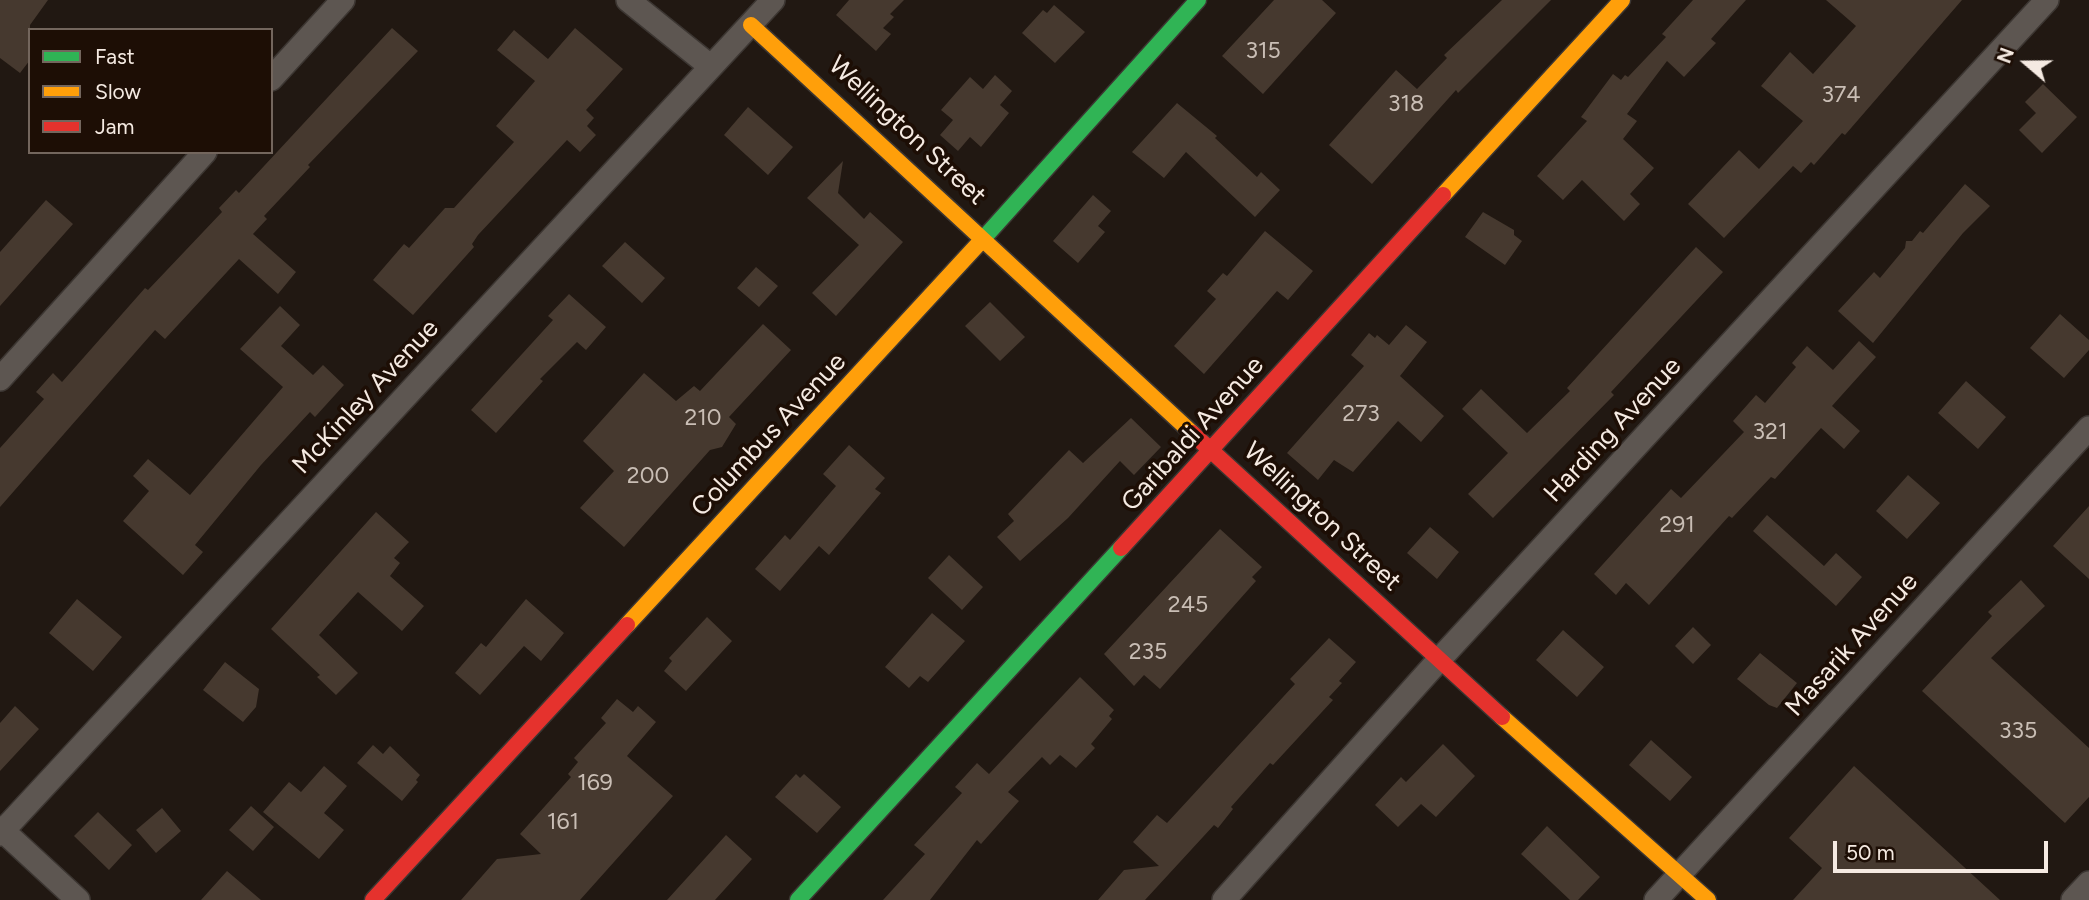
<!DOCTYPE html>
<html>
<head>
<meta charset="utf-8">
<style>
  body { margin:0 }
  #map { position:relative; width:2089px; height:900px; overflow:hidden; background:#211812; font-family:Figtree,sans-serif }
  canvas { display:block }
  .legend { position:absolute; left:28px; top:28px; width:245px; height:126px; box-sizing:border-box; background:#1d0e05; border:2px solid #73665d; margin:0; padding:9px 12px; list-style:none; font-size:21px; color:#f5eae2 }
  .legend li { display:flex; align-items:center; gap:14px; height:35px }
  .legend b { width:35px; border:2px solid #73665d }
  .north { position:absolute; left:1991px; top:28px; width:70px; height:70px; -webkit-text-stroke:5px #1d0e05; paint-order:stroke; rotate:290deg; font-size:19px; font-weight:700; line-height:28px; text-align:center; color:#f5eae2 }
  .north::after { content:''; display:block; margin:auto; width:24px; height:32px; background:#f5eae2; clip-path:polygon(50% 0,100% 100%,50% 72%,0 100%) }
  .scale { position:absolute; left:1833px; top:841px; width:215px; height:32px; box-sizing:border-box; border:4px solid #f5eae2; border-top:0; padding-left:9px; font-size:21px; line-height:24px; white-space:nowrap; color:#f5eae2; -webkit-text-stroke:5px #1d0e05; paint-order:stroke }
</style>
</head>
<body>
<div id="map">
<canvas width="2089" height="900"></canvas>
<ul class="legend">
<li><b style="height:9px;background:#30b455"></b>Fast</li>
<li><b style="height:9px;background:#ff9f0a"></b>Slow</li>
<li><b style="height:9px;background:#e5322d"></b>Jam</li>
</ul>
<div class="north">N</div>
<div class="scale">50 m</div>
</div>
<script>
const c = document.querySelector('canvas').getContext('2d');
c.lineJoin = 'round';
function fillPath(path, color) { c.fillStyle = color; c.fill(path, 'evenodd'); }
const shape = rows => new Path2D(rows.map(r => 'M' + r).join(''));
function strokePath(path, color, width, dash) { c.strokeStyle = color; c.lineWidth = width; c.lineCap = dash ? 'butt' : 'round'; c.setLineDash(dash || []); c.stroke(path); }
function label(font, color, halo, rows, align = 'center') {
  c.font = font + ' Figtree,sans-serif'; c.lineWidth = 7; c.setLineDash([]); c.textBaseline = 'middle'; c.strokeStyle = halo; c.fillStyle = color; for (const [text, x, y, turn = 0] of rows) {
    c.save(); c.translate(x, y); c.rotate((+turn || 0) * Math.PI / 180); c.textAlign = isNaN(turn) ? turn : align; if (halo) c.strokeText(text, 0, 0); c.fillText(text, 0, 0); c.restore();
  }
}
fillPath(shape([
  [0,0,48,0,30,25,30,60,20,73,0,58],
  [849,0,904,0,890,14,894,17,883,28,891,34,876,51,836,15],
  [1274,0,1322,0,1336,13,1263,94,1222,56],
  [1502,0,1551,0,1458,93,1456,90,1372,184,1329,145,1396,70,1417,89,1447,58,1444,55],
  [1693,0,1746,0,1711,39,1716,43,1684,77,1667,61,1627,114,1637,121,1623,139,1654,168,1630,194,1640,204,1624,221,1582,180,1563,200,1537,176,1587,121,1581,117,1613,74,1621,80,1625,75,1628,77,1666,37,1662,34],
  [1826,0,1962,0,1845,135,1842,133,1814,165,1811,162,1801,173,1793,166,1724,238,1688,204,1739,150,1759,169,1803,121,1761,86,1790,52,1813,74,1856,26],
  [1054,5,1085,32,1055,63,1022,33,1043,10,1047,13],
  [392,28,418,51,308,165,310,167,264,216,267,219,253,234,296,272,278,294,239,259,165,339,155,330,0,507,0,448,44,399,36,392,53,373,62,382,145,288,148,290,222,212,219,208,236,190,239,193],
  [575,28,623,69,586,110,594,118,587,126,596,135,580,152,567,140,478,235,472,244,474,247,413,315,373,280,404,244,409,248,445,208,454,208,514,142,496,126,535,81,497,50,514,30,548,59],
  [995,75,1012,91,1000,105,1009,113,981,147,970,137,958,151,940,135,953,120,941,110,970,77,983,89],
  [2043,84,2077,117,2042,153,2019,130,2036,113,2025,102],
  [1177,103,1217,136,1215,138,1257,177,1261,172,1280,190,1255,217,1186,152,1164,178,1132,152],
  [748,107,793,147,768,175,724,135],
  [843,161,838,193,864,219,870,212,903,242,836,316,812,293,859,245,807,198],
  [1965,184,1990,206,1963,233,1873,343,1838,311,1874,272,1880,278,1905,248,1906,241,1912,241,1920,231,1923,233],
  [1093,195,1111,211,1098,226,1105,232,1078,263,1053,241],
  [46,200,73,224,0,306,0,252],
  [1483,212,1514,230,1514,235,1522,241,1505,265,1465,237],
  [1265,231,1313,271,1288,300,1277,291,1204,374,1174,346,1216,299,1207,291,1223,273,1227,276],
  [625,242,665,278,642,303,602,266],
  [1696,247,1723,272,1611,392,1614,395,1493,518,1468,494,1508,453,1462,409,1481,389,1527,433,1570,391,1567,388],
  [756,267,778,286,759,307,737,288],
  [569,294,606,327,586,350,577,342,540,379,543,381,496,433,471,410,553,320,548,316],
  [990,302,1025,337,1000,361,965,326],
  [280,306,300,325,281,346,313,375,323,365,344,385,315,417,310,412,261,465,195,545,203,552,183,575,123,521,149,491,133,476,148,459,190,495,283,387,240,349],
  [2060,314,2089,340,2089,350,2064,378,2030,348],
  [763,324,791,350,729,417,736,424,722,447,710,450,624,547,580,508,614,471,583,441,644,373,676,401,694,386,700,391],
  [1406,325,1427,342,1400,376,1444,416,1421,442,1398,421,1353,472,1334,460,1318,480,1287,453,1364,366,1351,355,1369,333,1375,338,1377,335,1389,345],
  [1859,341,1876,357,1832,406,1860,431,1844,449,1821,428,1775,479,1771,477,1732,518,1729,516,1649,605,1626,583,1616,595,1594,574,1671,489,1681,498,1744,432,1733,421,1756,395,1765,403,1796,367,1792,363,1807,346,1833,370],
  [1966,381,2006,417,1978,449,1938,413],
  [1131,418,1161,447,1134,475,1120,461,1068,518,1020,561,997,537,1014,521,1008,514,1069,450,1083,463],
  [849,445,885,478,875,489,881,493,829,555,819,546,780,591,755,569,785,535,790,540,836,486,823,474],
  [1908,475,1940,503,1907,539,1876,511],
  [2089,506,2089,579,2053,546],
  [376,512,409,542,394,558,400,563,390,576,424,606,402,631,358,592,319,635,358,673,336,695,317,677,320,675,271,629],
  [1767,515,1824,566,1836,553,1862,577,1836,606,1753,531],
  [1430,527,1459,552,1437,579,1407,553],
  [1220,529,1262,567,1252,577,1256,581,1160,689,1144,675,1134,686,1104,654],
  [949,555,983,587,962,610,928,578],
  [2021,580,2045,606,1991,658,2089,748,2089,797,2065,823,1922,691,1992,616,1988,612],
  [77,599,122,637,93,671,49,633],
  [526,599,564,633,541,661,524,646,480,695,455,673,481,643,486,647],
  [932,613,965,641,928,682,920,676,909,688,885,667],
  [707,617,732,641,686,691,664,671,672,661,669,658],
  [1693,627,1711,645,1693,664,1675,646],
  [1563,630,1604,667,1577,697,1536,660],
  [1329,638,1356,662,1339,681,1342,683,1329,697,1333,700,1273,765,1270,763,1231,807,1233,809,1218,828,1214,825,1145,900,1098,900,1124,870,1159,866,1133,842,1157,815,1167,823,1295,684,1290,679],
  [1760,653,1797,683,1777,708,1769,705,1737,679],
  [225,662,259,689,256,707,243,722,203,690],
  [1080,677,1114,710,1109,716,1112,719,1091,744,1095,748,1076,768,1060,755,1050,765,1042,757,1008,792,1019,801,981,844,977,840,930,900,883,900,925,854,914,845,962,793,955,787,977,763,989,774],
  [617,699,633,712,638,706,656,722,627,756,673,796,580,900,461,900,497,859,541,854,520,834,571,777,568,774,578,762,574,758,606,723,601,718],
  [15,706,39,729,0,771,0,723],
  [1651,740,1692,777,1670,801,1629,765],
  [1443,744,1475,776,1436,817,1421,804,1398,827,1375,805,1401,777,1406,782],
  [373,745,383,754,390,746,420,775,416,780,418,782,402,801,357,763],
  [324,766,347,786,324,813,344,830,319,859,263,812,289,782,301,792],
  [1854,766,2000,900,1793,900,1822,868,1789,838],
  [796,774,800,778,804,774,841,807,817,833,775,797],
  [251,806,274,827,253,851,229,830],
  [162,808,181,831,156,853,136,830],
  [98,812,132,845,109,870,74,836],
  [1547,826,1600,877,1578,900,1570,900,1521,854],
  [726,835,752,859,715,900,667,900],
  [227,871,261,900,201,900]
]), '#46392f');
const street = shape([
  [628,0,710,66],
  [271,79,343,0],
  [0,379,205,152],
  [0,828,78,900],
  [0,834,773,0],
  [1224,900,1438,661,2047,0],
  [1656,900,2089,428],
  [2073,900,2089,883]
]);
const fast = shape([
  [982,240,1198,0],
  [798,900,1121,548]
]);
const slow = shape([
  [751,25,1192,433],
  [1443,195,1622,0],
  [627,625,982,240],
  [1502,717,1708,900]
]);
const jam = shape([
  [1192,433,1502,717],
  [1121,548,1443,195],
  [373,900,627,625]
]);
strokePath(street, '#3c3632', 26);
strokePath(fast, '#3c3632', 19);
strokePath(slow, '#3c3632', 19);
strokePath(jam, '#3c3632', 19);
strokePath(street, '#5d5651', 23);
strokePath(fast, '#30b455', 16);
strokePath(slow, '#ff9f0a', 16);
strokePath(jam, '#e5322d', 16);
label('23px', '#c9beb5', null, [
  ["315",1263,51],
  ["374",1841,95],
  ["318",1406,104],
  ["273",1361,414],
  ["210",703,418],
  ["321",1770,432],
  ["200",648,476],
  ["291",1677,525],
  ["245",1188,605],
  ["235",1148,652],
  ["335",2018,731],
  ["169",595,783],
  ["161",563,822]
]);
label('26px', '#f5eae2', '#1d0e05', [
  ["Wellington Street",907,131,43],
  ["McKinley Avenue",366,397,-47],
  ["Harding Avenue",1613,430,-47],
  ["Garibaldi Avenue",1193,434,-48],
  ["Columbus Avenue",769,435,-47],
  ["Wellington Street",1322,517,43],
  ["Masarik Avenue",1852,645,-48]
]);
</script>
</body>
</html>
